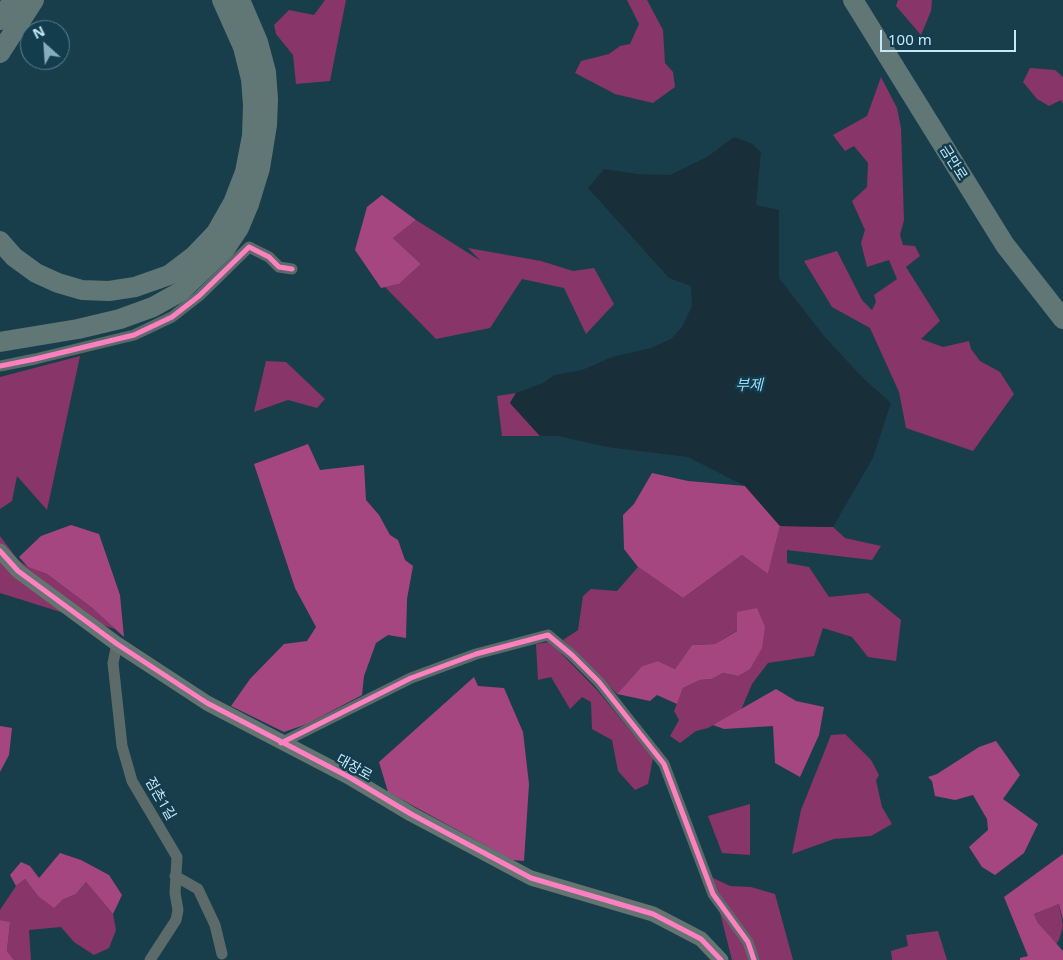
<!DOCTYPE html>
<html>
<head>
<meta charset="utf-8">
<style>
  body { margin:0 }
  #map { position:relative; width:1063px; height:960px; overflow:hidden; background:#193e4b; font-family:"Noto Sans",sans-serif }
  canvas { display:block }
  .north { position:absolute; left:20px; top:20px; width:50px; height:50px; box-sizing:border-box; background:#133c4d; border:1px solid #5a8192; border-radius:50%; rotate:334deg; font-size:14px; font-weight:700; line-height:20px; text-align:center; color:#c4e8f9 }
  .north::after { content:''; display:block; margin:auto; width:18px; height:22px; background:#88acbc; clip-path:polygon(50% 0,100% 100%,50% 72%,0 100%) }
  .scale { position:absolute; left:880px; top:30px; width:136px; height:22px; box-sizing:border-box; border:2px solid #c4e8f9; border-top:0; padding-left:6px; font-size:15px; line-height:18px; white-space:nowrap; color:#c4e8f9; -webkit-text-stroke:4px #133c4d; paint-order:stroke }
</style>
</head>
<body>
<div id="map">
<canvas width="1063" height="960"></canvas>
<div class="north">N</div>
<div class="scale">100 m</div>
</div>
<script>
const c = document.querySelector('canvas').getContext('2d');
c.lineJoin = 'round';
function fillPath(path, color) { c.fillStyle = color; c.fill(path, 'evenodd'); }
const shape = rows => new Path2D(rows.map(r => 'M' + r).join(''));
function strokePath(path, color, width, dash) { c.strokeStyle = color; c.lineWidth = width; c.lineCap = dash ? 'butt' : 'round'; c.setLineDash(dash || []); c.stroke(path); }
function label(font, color, halo, rows, align = 'center') {
  c.font = font + ' "Noto Sans","Noto Sans KR",sans-serif'; c.lineWidth = 5; c.setLineDash([]); c.textBaseline = 'middle'; c.strokeStyle = halo; c.fillStyle = color; for (const [text, x, y, turn = 0] of rows) {
    c.save(); c.translate(x, y); c.rotate((+turn || 0) * Math.PI / 180); c.textAlign = isNaN(turn) ? turn : align; if (halo) c.strokeText(text, 0, 0); c.fillText(text, 0, 0); c.restore();
  }
}
fillPath(shape([
  [325,0,346,0,330,81,296,84,293,55,276,34,274,25,289,10,314,15],
  [627,0,647,0,663,30,665,63,673,72,675,87,653,103,615,94,575,73,581,61,609,54,620,46,630,44,639,24],
  [898,0,932,0,931,11,921,35,896,6],
  [1030,68,1055,70,1063,77,1063,104,1061,100,1049,106,1037,99,1023,82],
  [881,77,897,108,901,128,904,220,900,235,903,245,915,246,920,256,906,267,940,321,921,339,943,347,969,341,971,349,980,361,1000,372,1014,394,973,451,906,428,899,392,870,328,832,307,804,261,837,251,862,300,872,310,876,302,874,295,897,279,889,260,867,267,861,243,865,230,852,201,867,187,868,163,854,146,845,151,833,135,867,116],
  [416,220,481,261,468,248,541,261,573,271,594,268,614,304,586,334,564,288,522,279,490,328,436,339,385,287,399,284,421,264,393,238],
  [80,356,47,510,17,476,12,501,0,509,0,377],
  [266,361,286,362,325,399,317,408,288,400,254,412],
  [516,393,510,403,540,436,502,436,497,396],
  [780,526,833,527,845,538,881,546,872,560,787,550,787,563,809,567,829,597,868,593,901,620,896,661,868,657,852,637,823,628,814,656,768,663,752,684,741,710,708,728,696,731,680,743,670,736,679,720,674,711,683,688,700,680,712,679,723,673,738,676,738,630,715,644,692,645,675,669,658,661,642,666,617,694,563,640,578,630,583,596,591,589,617,591,638,567,683,598,742,555,768,574],
  [0,536,18,560,28,567,47,574,91,607,115,629,0,593],
  [550,642,597,690,653,758,648,784,635,790,618,771,612,740,592,729,591,702,582,697,570,709,551,677,538,680,536,644],
  [845,734,871,760,879,775,876,780,882,807,892,824,871,836,834,839,792,854,801,810,831,735],
  [750,804,750,855,722,853,708,816],
  [711,877,730,886,751,887,775,894,793,960,732,960],
  [25,879,38,896,62,900,76,894,86,882,113,914,116,930,109,948,94,955,74,942,61,927,29,930,31,960,14,960,7,951,10,922,0,920,0,910,16,886],
  [1059,904,1063,926,1059,940,1056,944,1038,923,1034,914],
  [938,931,947,960,892,960,891,951,908,946,906,935]
]), '#883569');
fillPath(shape([
  [382,195,416,220,393,238,421,264,399,284,381,288,355,250,367,207],
  [308,444,320,470,364,465,366,500,379,515,390,535,398,540,405,560,413,566,407,599,406,638,388,635,376,643,364,676,362,695,307,724,284,732,231,706,250,679,284,644,307,641,316,627,295,588,254,464],
  [652,473,688,481,745,486,780,526,768,574,742,555,683,598,638,567,624,549,623,515,634,504],
  [71,525,99,534,120,595,124,637,91,607,47,574,28,567,19,557,41,536],
  [757,608,765,627,762,648,750,669,738,676,723,673,712,679,700,680,683,688,677,704,657,695,650,701,617,694,642,666,658,661,675,669,692,645,715,644,737,631,737,612],
  [474,677,478,686,504,688,523,732,529,784,524,861,512,860,388,792,379,762],
  [776,689,796,701,824,707,819,735,800,777,775,763,773,726,724,729,713,725],
  [0,726,12,728,9,755,0,772],
  [996,741,1020,775,1003,799,1038,824,1024,853,995,875,982,867,969,847,988,830,987,819,973,795,955,800,935,796,932,781,928,777,937,774,979,747],
  [60,853,81,860,109,875,122,895,113,914,86,882,76,894,62,900,54,908,38,896,25,879,16,886,10,875,21,862,30,866,39,878],
  [1063,854,1063,920,1059,904,1034,914,1038,923,1063,951,1063,960,1020,960,1020,958,1028,956,1004,897],
  [0,920,10,922,7,951,14,960,0,960]
]), '#a64681');
fillPath(shape([
  [734,137,751,143,761,152,756,205,779,210,779,278,824,336,863,378,891,403,873,458,833,527,780,526,745,486,688,457,607,447,558,436,540,436,510,403,516,393,543,383,554,375,582,370,612,357,651,348,671,339,682,327,692,306,691,286,669,278,588,188,604,169,638,174,670,175,707,157]
]), '#182f3a');
strokePath(shape([
  [0,366,35,359,134,335,172,317,199,296,249,247,269,257,279,267,292,269],
  [117,644,113,663,122,746,132,781,177,857,175,893,178,910,176,920,150,960],
  [281,743,411,678,476,654,548,635,572,655,599,682,664,764,713,894,748,942,754,960],
  [175,876,198,889,215,925,222,954]
]), '#5c6b6a', 11);
strokePath(shape([
  [0,551,18,571,117,644,207,703,349,777,411,814,531,878,653,914,701,939,721,960]
]), '#637471', 15);
strokePath(shape([
  [853,0,1005,245,1063,319],
  [0,20,13,0],
  [0,53,34,0],
  [0,241,14,257,36,273,58,283,82,290,109,291,135,287,169,275,194,256,216,233,233,203,245,172,252,136,253,105,251,79,243,47,222,0],
  [0,342,78,329,120,319,153,307,180,292,225,249,239,228,249,204,260,168,267,125,268,99,266,72,258,42,240,0]
]), '#607776', 20);
strokePath(shape([
  [0,366,35,359,134,335,172,317,199,296,249,247,269,257,279,267,292,269],
  [0,551,18,571,117,644,207,703,349,777,411,814,531,878,653,914,701,939,721,960],
  [281,743,411,678,476,654,548,635,572,655,599,682,664,764,713,894,748,942,754,960]
]), '#ff80c0', 5);
label('14px', '#c4e8f9', '#133c4d', [
  ["금만로",953,163,58],
  ["대장로",354,768,29],
  ["점촌1길",160,799,60]
]);
label('italic 15px', '#99dbf9', '#133c4d', [
  ["부제",749,386]
]);
</script>
</body>
</html>
